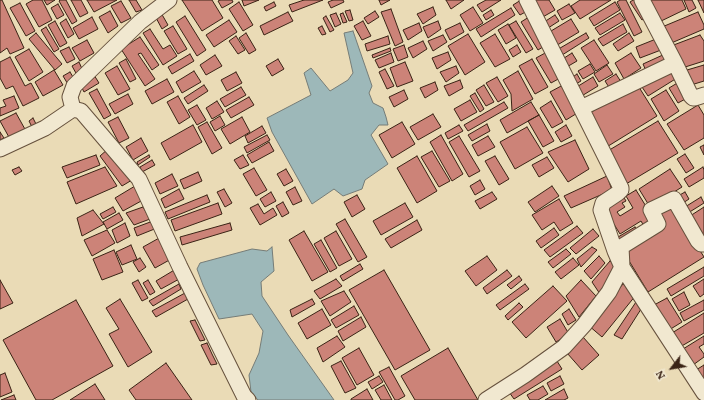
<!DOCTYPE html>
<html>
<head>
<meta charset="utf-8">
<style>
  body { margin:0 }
  #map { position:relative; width:704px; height:400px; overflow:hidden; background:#eadbb6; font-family:Vollkorn,serif }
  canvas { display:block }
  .north { position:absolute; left:652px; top:348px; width:40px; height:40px; -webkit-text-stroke:3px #f1e8d0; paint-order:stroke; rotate:239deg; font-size:11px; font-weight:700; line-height:16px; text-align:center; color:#3a2315 }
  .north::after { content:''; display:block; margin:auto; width:14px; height:18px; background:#3a2315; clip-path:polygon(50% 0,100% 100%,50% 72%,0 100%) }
</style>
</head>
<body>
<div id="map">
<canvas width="704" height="400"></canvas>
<div class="north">N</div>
</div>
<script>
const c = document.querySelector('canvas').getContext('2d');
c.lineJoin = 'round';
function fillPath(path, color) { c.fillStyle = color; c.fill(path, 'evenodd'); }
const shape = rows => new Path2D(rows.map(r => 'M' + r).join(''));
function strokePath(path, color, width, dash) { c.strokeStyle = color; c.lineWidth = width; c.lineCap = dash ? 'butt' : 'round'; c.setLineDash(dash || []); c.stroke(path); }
const water = shape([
  [353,31,372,86,369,93,373,103,383,108,386,117,388,125,379,125,371,135,388,164,365,180,362,189,343,196,334,189,312,204,272,132,267,118,311,95,304,73,311,68,330,91,348,80,353,73,344,33,353,31],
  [272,247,274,271,261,282,262,296,288,335,334,400,258,400,251,392,249,375,259,353,263,331,252,314,219,319,203,285,197,269,200,263,252,249,267,251,272,247]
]);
fillPath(water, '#9db8b9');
strokePath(water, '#757c77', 1);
const building = shape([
  [0,0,2,0,24,48,10,54,7,48,0,53,0,0],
  [33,0,42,0,52,20,39,27,26,4,33,0],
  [44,0,55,0,47,5,44,0],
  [60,0,66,0,77,21,72,24,59,1,60,0],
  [71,0,81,0,88,13,80,17,71,0],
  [87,0,117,0,94,12,87,0],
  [129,0,136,0,142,10,136,12,129,0],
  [182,0,212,0,223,18,202,31,182,0],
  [220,0,232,0,233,2,222,8,218,1,220,0],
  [242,0,259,0,244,6,242,0],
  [304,0,323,0,292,12,289,5,304,0],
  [333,0,343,0,344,2,331,8,328,2,333,0],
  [379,0,390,0,381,5,379,0],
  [446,0,464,0,451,9,446,0],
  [486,0,501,0,482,12,477,5,486,0],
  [521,0,529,10,520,15,513,5,521,0],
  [529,0,549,0,555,10,541,18,529,0],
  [580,0,611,0,580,19,571,6,580,0],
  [620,0,626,0,642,32,634,36,617,2,620,0],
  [633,0,638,0,648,16,642,20,630,2,633,0],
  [651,0,682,0,686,9,657,23,647,2,651,0],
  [684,0,692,0,696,8,689,12,684,0],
  [698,0,704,0,704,13,698,0],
  [121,1,131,18,121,23,111,6,121,1],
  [239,2,253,25,243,31,229,9,239,2],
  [274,2,276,6,266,11,264,7,274,2],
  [615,2,620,10,594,26,589,18,615,2],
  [20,3,35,31,26,36,10,8,20,3],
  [58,4,64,15,57,19,51,8,58,4],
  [569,4,575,13,562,20,557,11,569,4],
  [433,7,436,15,423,24,417,14,433,7],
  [473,7,483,23,470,31,460,15,473,7],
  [511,8,515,15,481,37,476,29,511,8],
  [391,9,403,42,395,46,381,12,391,9],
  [350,10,353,20,349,21,345,11,350,10],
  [491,10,494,15,486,20,483,15,491,10],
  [110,11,118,26,108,33,99,17,110,11],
  [160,11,168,25,162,29,154,14,160,11],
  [375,11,379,17,368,24,364,18,375,11],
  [288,12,293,21,264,35,260,26,288,12],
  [698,12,704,25,704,29,669,44,662,27,698,12],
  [336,13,341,24,335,27,330,15,336,13],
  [343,13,347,22,343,23,340,14,343,13],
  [620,13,625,20,600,35,595,28,620,13],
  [555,15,559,21,545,30,541,24,555,15],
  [185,16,206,50,197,56,176,22,185,16],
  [326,16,334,30,330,32,323,18,326,16],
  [92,17,98,29,79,39,73,28,92,17],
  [529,17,546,45,538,50,521,22,529,17],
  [66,19,74,34,68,38,60,23,66,19],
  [571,19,579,32,554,47,546,34,571,19],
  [229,20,237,32,214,47,206,35,229,20],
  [55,21,67,43,60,47,48,25,55,21],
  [363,21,371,36,362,40,354,26,363,21],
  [438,21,441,29,428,38,423,27,438,21],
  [516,21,533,49,526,53,509,25,516,21],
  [419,23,422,31,408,40,403,30,419,23],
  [460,23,464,32,450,40,445,30,460,23],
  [508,24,516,38,506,44,498,30,508,24],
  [623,24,627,32,603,46,598,39,623,24],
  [173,26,187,49,178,54,164,31,173,26],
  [322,26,326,34,322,35,318,28,322,26],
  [46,27,59,49,54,52,41,30,46,27],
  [150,29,163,49,170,45,177,56,163,65,143,33,150,29],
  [36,33,62,64,55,70,29,39,36,33],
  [246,33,256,50,249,54,239,38,246,33],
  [586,33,589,38,559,57,555,51,586,33],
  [629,33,634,41,618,51,613,44,629,33],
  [468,34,485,62,465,75,448,46,468,34],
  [495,34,510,59,495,67,480,43,495,34],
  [443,35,447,42,433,51,428,41,443,35],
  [700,35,704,41,704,61,682,68,671,46,700,35],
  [236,36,245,50,238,54,229,41,236,36],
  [388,36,390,44,367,51,365,44,388,36],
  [140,37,159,65,152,70,141,53,138,54,155,79,145,86,121,49,140,37],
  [656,39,661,50,640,58,636,47,656,39],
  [87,40,94,53,80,61,72,48,87,40],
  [594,40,609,63,596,71,581,48,594,40],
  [423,41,427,49,413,58,408,48,423,41],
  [404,45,408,57,398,61,393,49,404,45],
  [517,45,521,52,513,57,509,50,517,45],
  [69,47,75,59,67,63,60,51,69,47],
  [390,48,391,51,373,58,372,55,390,48],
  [29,49,43,72,29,81,15,57,29,49],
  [448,52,451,60,437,69,432,58,448,52],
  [547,52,562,77,551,83,536,58,547,52],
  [391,53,394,62,379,68,375,60,391,53],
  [572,53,577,61,565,68,561,60,572,53],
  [631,53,641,68,624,79,615,63,631,53],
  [190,54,194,61,172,74,168,67,190,54],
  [665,54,669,63,647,73,643,64,665,54],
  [215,55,222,66,206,75,200,65,215,55],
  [10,57,25,86,31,83,39,98,23,106,13,86,6,89,0,78,0,62,10,57],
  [126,59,136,79,130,82,119,63,126,59],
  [278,59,284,69,272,76,266,66,278,59],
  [532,59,548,87,535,94,519,66,532,59],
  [79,62,83,71,77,75,72,66,79,62],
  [405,62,413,81,397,87,390,68,405,62],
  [590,64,595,72,583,79,578,71,590,64],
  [607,65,613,74,599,82,594,74,607,65],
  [704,65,704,81,691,85,687,70,704,65],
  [117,66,130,89,118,95,105,73,117,66],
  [456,66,459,73,446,82,440,72,456,66],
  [385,69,394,86,387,89,379,72,385,69],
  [671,69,677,78,648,96,642,87,671,69],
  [54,70,63,85,43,96,35,82,54,70],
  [194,71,201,82,182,93,176,82,194,71],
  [518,71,533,99,512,111,511,94,503,80,518,71],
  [70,72,76,82,69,86,63,76,70,72],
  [236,72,242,83,227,91,221,80,236,72],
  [577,74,581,81,574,85,570,79,577,74],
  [616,74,623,85,612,92,605,81,616,74],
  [94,75,99,83,84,92,80,84,94,75],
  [497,77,508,96,498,102,486,83,497,77],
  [593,77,598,86,580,97,575,88,593,77],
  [167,79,174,92,152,104,145,91,167,79],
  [460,80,463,88,449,96,444,86,460,80],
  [435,82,438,90,425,98,420,88,435,82],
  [679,82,689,97,678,103,669,88,679,82],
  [637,84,657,116,605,148,585,116,637,84],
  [204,85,208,91,188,104,184,98,204,85],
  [484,85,494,102,486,106,476,90,484,85],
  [563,85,579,112,566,120,550,92,563,85],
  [241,87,246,95,225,107,220,99,241,87],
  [97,89,111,115,104,119,89,93,97,89],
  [404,90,408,99,394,107,389,97,404,90],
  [666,90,679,111,664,121,651,99,666,90],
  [475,93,484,109,480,112,470,96,475,93],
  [128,94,133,104,115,114,109,104,128,94],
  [14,96,19,108,0,116,0,108,6,106,3,100,14,96],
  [178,96,190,117,179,124,167,102,178,96],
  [249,97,254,105,231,118,226,110,249,97],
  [470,100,477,112,461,121,454,109,470,100],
  [217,101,224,112,212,119,206,108,217,101],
  [551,101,563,122,552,128,540,108,551,101],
  [504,102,508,108,468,131,464,125,504,102],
  [531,102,539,115,507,133,500,120,531,102],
  [197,105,206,120,197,125,188,110,197,105],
  [698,105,704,115,704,138,684,150,667,124,698,105],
  [16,113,26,131,10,139,0,121,16,113],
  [433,114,441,127,418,140,410,127,433,114],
  [539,115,554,141,543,147,528,121,539,115],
  [220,116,225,125,215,131,210,122,220,116],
  [118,117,129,138,119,143,108,122,118,117],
  [242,117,250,132,230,144,221,129,242,117],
  [33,118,36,124,32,127,29,121,33,118],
  [658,121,678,153,626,184,606,152,658,121],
  [207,122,222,148,212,154,198,127,207,122],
  [402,122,415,144,392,158,379,135,402,122],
  [487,124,490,131,472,141,468,135,487,124],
  [193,125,202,142,170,160,161,143,193,125],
  [459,125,463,131,448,139,445,133,459,125],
  [566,125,572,136,561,142,555,132,566,125],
  [262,126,266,133,248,143,245,136,262,126],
  [527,127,543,153,515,169,500,142,527,127],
  [0,132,4,138,0,140,0,132],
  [267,135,270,140,247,153,244,147,267,135],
  [441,135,463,174,452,181,430,142,441,135],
  [459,136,480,171,469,177,449,142,459,136],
  [488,136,495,147,478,156,472,145,488,136],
  [141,138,148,151,133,160,126,147,141,138],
  [575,140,589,169,568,182,548,152,575,140],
  [269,142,274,151,252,163,247,155,269,142],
  [704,145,704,155,700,147,704,145],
  [108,149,132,180,122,186,100,156,108,149],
  [432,151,450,181,439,187,421,157,432,151],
  [685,154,694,168,686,173,677,159,685,154],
  [96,155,100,165,67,178,62,167,96,155],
  [149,155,150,157,138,165,137,162,149,155],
  [243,155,249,165,240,169,234,160,243,155],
  [417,156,437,191,417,203,397,168,417,156],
  [495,156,509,179,499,185,485,161,495,156],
  [547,157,554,168,539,177,532,165,547,157],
  [152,160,155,165,142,172,140,167,152,160],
  [19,167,22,171,15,175,12,170,19,167],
  [105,167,117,186,76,204,67,182,105,167],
  [703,167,704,170,704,178,689,187,684,179,703,167],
  [254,168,267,190,256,196,243,174,254,168],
  [286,169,293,181,284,186,277,174,286,169],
  [670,169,682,187,650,207,639,189,670,169],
  [198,172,202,181,184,189,180,180,198,172],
  [172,174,178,186,160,194,155,183,172,174],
  [607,176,612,190,571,208,564,196,607,176],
  [480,180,485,189,475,195,470,186,480,180],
  [135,186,143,200,123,211,115,198,135,186],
  [552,186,559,196,535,212,528,202,552,186],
  [295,187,302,201,293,205,286,192,295,187],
  [179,189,184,199,165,208,161,199,179,189],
  [224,189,232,203,225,207,217,192,224,189],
  [636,190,655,221,645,228,641,221,620,234,604,208,623,196,626,201,622,203,625,207,617,212,620,216,633,208,626,196,636,190],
  [271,192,276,201,265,207,260,199,271,192],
  [492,192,497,199,480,209,475,201,492,192],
  [685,192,689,199,683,203,678,196,685,192],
  [207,195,210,202,168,219,165,212,207,195],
  [357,195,365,209,352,217,344,202,357,195],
  [701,197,704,203,688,213,685,207,701,197],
  [559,199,573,223,560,231,554,222,542,230,532,215,559,199],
  [283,202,289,213,282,217,276,206,283,202],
  [218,203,222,214,175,231,171,220,218,203],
  [405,203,413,217,381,235,373,221,405,203],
  [258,204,264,214,273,208,277,215,260,225,250,208,258,204],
  [671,204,704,257,648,292,623,251,671,204],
  [113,207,116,212,103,219,100,214,113,207],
  [143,207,150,219,134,225,126,213,143,207],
  [704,207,704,239,687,218,704,207],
  [93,210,104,224,82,236,77,218,93,210],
  [119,213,123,220,107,229,103,222,119,213],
  [345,219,367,257,358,262,336,224,345,219],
  [417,220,422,230,391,248,385,239,417,220],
  [153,221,157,228,137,236,134,228,153,221],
  [125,223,130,236,117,243,112,230,125,223],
  [230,223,232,230,182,245,180,237,230,223],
  [577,226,583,233,550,257,544,250,577,226],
  [635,227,637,230,615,244,613,240,635,227],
  [554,228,559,235,541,248,536,241,554,228],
  [593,229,599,236,576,254,570,248,593,229],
  [107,230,115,243,92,256,84,240,107,230],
  [304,231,328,272,312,281,289,240,304,231],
  [336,231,352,259,339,266,324,238,336,231],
  [161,237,173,258,155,268,143,247,161,237],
  [321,240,337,268,330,272,314,244,321,240],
  [131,245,137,259,122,265,116,252,131,245],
  [592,247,597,250,581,267,577,259,592,247],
  [566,249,571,254,553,268,548,262,566,249],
  [114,250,123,272,102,280,93,259,114,250],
  [487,256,497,270,476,286,465,271,487,256],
  [599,256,605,263,591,279,584,271,599,256],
  [140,258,146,267,139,272,133,262,140,258],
  [573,258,579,265,561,279,555,272,573,258],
  [610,261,619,270,600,294,592,282,610,261],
  [360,264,363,269,343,281,340,276,360,264],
  [704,267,704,276,671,296,667,289,704,267],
  [176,269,181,278,161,289,156,281,176,269],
  [384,270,430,350,395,370,349,290,384,270],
  [507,270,512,276,487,294,483,288,507,270],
  [519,276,522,280,511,289,507,285,519,276],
  [336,279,342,286,320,299,314,291,336,279],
  [704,279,704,294,700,297,693,286,704,279],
  [0,280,13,303,0,309,0,280],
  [138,280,148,298,142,301,132,283,138,280],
  [148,280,155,292,150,295,143,283,148,280],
  [581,280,596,296,579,317,566,296,581,280],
  [179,284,181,289,153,306,149,301,179,284],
  [525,284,529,289,500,310,496,305,525,284],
  [623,284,636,295,602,337,588,325,623,284],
  [553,286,567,301,526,338,512,322,553,286],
  [344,291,351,302,330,316,321,301,344,291],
  [684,292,690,305,679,311,672,299,684,292],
  [185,293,188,299,156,317,152,311,185,293],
  [667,298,682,322,669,330,654,305,667,298],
  [120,299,152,352,128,367,109,334,119,329,106,308,120,299],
  [312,299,315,304,292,317,290,310,312,299],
  [76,300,113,366,52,400,36,400,3,340,76,300],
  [704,300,704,310,684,321,680,313,704,300],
  [636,302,643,306,622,339,614,335,636,302],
  [519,303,523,307,508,320,505,316,519,303],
  [354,306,359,315,336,328,331,320,354,306],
  [322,309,331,325,307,339,298,323,322,309],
  [569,309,576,320,568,325,562,314,569,309],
  [704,313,704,333,680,347,672,333,704,313],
  [361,317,366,327,343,341,338,331,361,317],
  [560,319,569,334,556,342,547,327,560,319],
  [195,320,205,340,200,341,190,321,195,320],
  [337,336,345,347,323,362,317,348,337,336],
  [704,336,704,344,699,347,704,354,704,357,693,365,683,349,704,336],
  [583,337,599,355,582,370,567,353,583,337],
  [207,343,212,354,217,364,211,365,201,345,207,343],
  [359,348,374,375,357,385,342,358,359,348],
  [448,348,478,400,415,400,401,376,448,348],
  [341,361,356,388,345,393,331,366,341,361],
  [557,361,562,369,514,399,509,392,557,361],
  [166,363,192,400,136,400,129,390,166,363],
  [704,365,704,383,696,370,704,365],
  [389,367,405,396,398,400,395,400,379,372,389,367],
  [5,373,12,392,0,397,0,375,5,373],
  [379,376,383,382,372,389,368,382,379,376],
  [560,376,564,384,551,391,547,383,560,376],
  [95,384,105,400,70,400,95,384],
  [384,385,392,400,381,400,375,390,384,385],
  [543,386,548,394,538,400,530,400,527,395,543,386],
  [367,389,373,400,351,400,351,399,367,389],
  [564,389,568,398,564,400,545,400,564,389],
  [14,395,16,400,1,400,14,395]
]);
fillPath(building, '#cc8378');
strokePath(building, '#3a2315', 1);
const street = shape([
  [527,0,621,188,621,190,618,193,603,203,601,210,615,251,622,267,704,393],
  [642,0,675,63],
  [581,108,675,63,691,96,693,98,695,98,704,95],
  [73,109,81,111,139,179,180,267,244,396,248,400],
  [0,149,45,128,73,109,70,97,74,86,140,22,169,0],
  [486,400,525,375,564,347,584,325,609,292,622,267,621,247,658,224,651,210,674,199,698,241,701,244,704,244]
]);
strokePath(street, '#66513d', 17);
strokePath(street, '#f1e8d0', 15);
</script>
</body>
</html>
